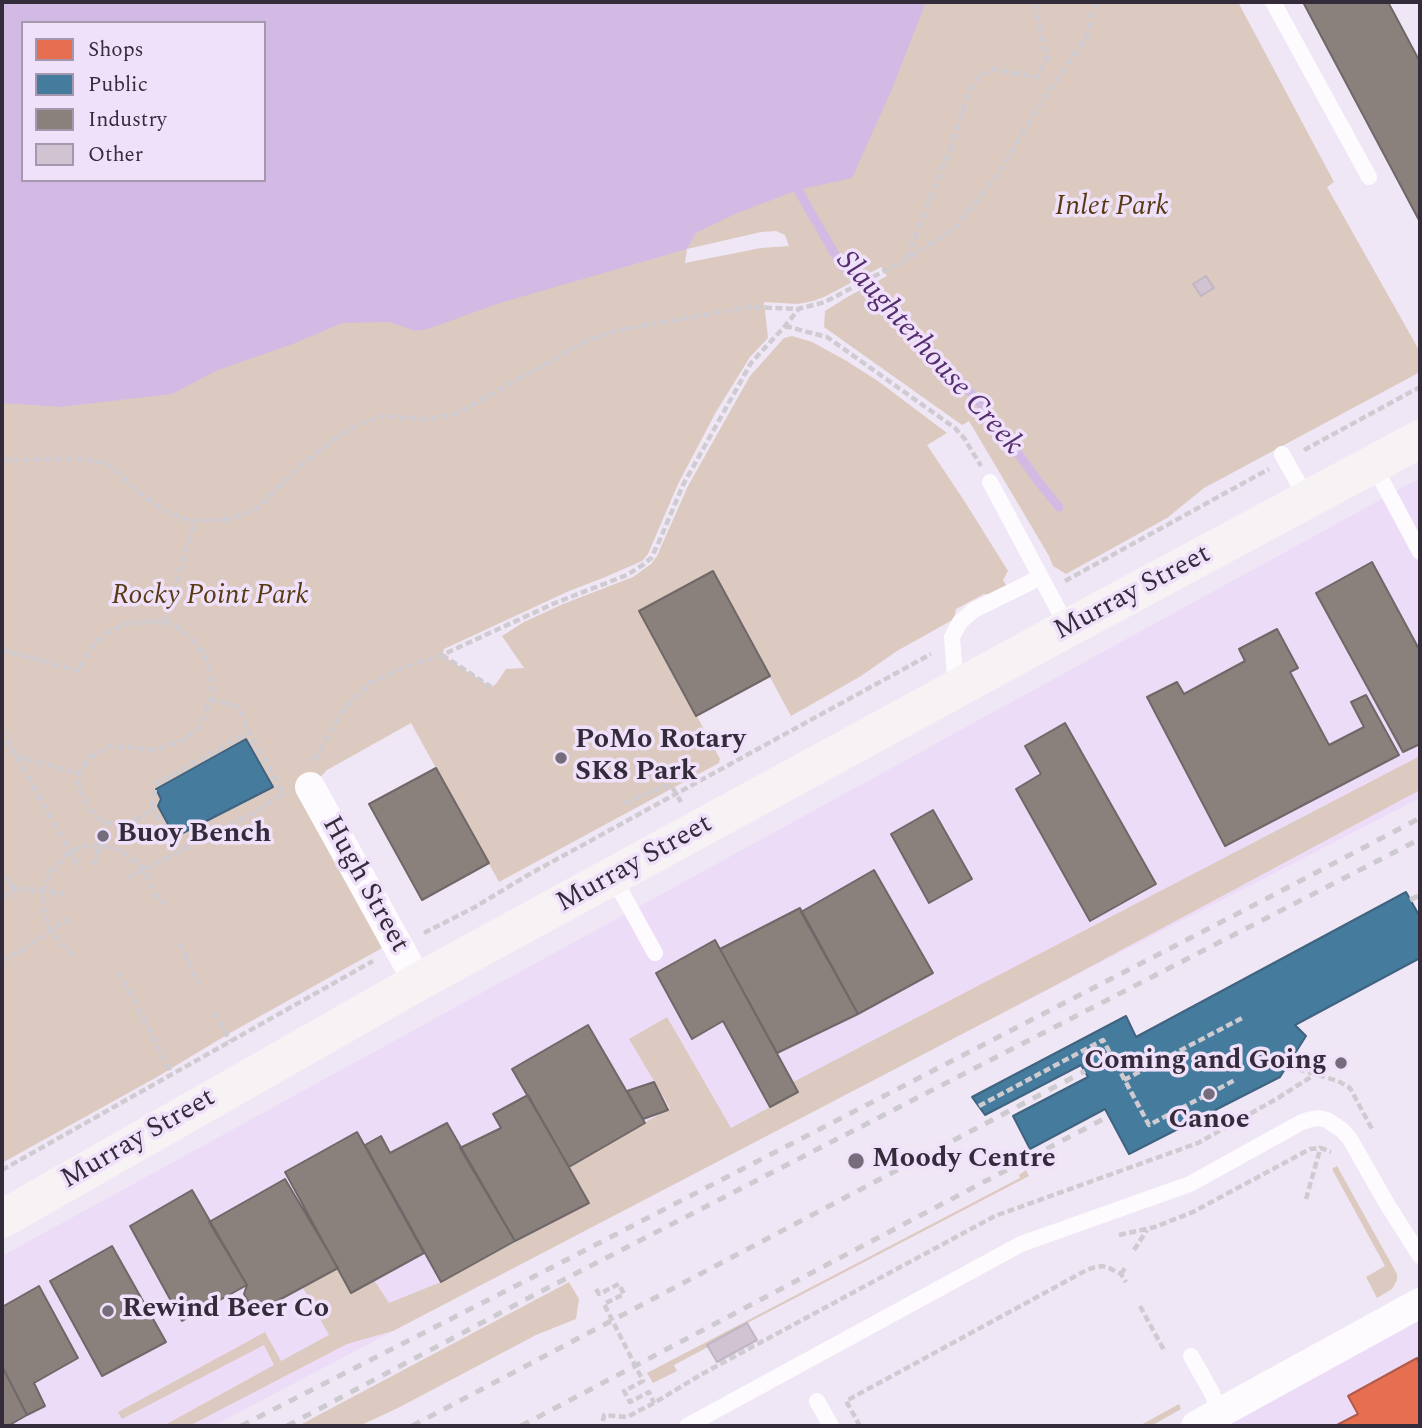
<!DOCTYPE html>
<html>
<head>
<meta charset="utf-8">
<style>
  body { margin:0 }
  #map { position:relative; width:1422px; height:1428px; overflow:hidden; background:#efe7f5; font-family:Spectral,serif }
  canvas { display:block }
  .frame { position:absolute; inset:0; border:4px solid #342b3b; pointer-events:none }
  .legend { position:absolute; left:21px; top:21px; width:245px; height:161px; box-sizing:border-box; background:#f0e1fb; border:2px solid #a598ae; margin:0; padding:9px 12px; list-style:none; font-size:21px; color:#342b3b }
  .legend li { display:flex; align-items:center; gap:14px; height:35px }
  .legend b { width:35px; border:2px solid #a598ae }
</style>
</head>
<body>
<div id="map">
<canvas width="1422" height="1428"></canvas>
<div class="frame"></div>
<ul class="legend">
<li><b style="height:19px;background:#e76f51"></b>Shops</li>
<li><b style="height:19px;background:#457b9d"></b>Public</li>
<li><b style="height:19px;background:#8a817c"></b>Industry</li>
<li><b style="height:19px;background:#d1c3d2"></b>Other</li>
</ul>
</div>
<script>
const c = document.querySelector('canvas').getContext('2d');
c.lineJoin = 'round';
function fillPath(path, color) { c.fillStyle = color; c.fill(path, 'evenodd'); }
const shape = rows => new Path2D(rows.map(r => 'M' + r).join(''));
function strokePath(path, color, width, dash) { c.strokeStyle = color; c.lineWidth = width; c.lineCap = dash ? 'butt' : 'round'; c.setLineDash(dash || []); c.stroke(path); }
function label(font, color, halo, rows, align = 'center') {
  c.font = font + ' Spectral,serif'; c.lineWidth = 7; c.setLineDash([]); c.textBaseline = 'middle'; c.strokeStyle = halo; c.fillStyle = color; for (const [text, x, y, turn = 0] of rows) {
    c.save(); c.translate(x, y); c.rotate((+turn || 0) * Math.PI / 180); c.textAlign = isNaN(turn) ? turn : align; if (halo) c.strokeText(text, 0, 0); c.fillText(text, 0, 0); c.restore();
  }
}
fillPath(shape([
  [1420,478,1420,798,758,1139,213,1426,2,1426,2,1256],
  [1420,1320,1420,1426,1223,1426]
]), '#eddcf8');
fillPath(shape([
  [2,2,1238,2,1334,182,1327,187,1419,350,1420,355,1420,372,1204,488,1167,518,1066,574,1053,566,1049,556,969,421,962,425,824,327,825,311,849,296,887,276,881,267,824,297,813,301,798,304,764,302,768,338,750,357,716,412,678,484,648,554,642,561,603,578,569,591,444,649,442,655,491,687,496,684,506,669,524,668,502,636,524,622,563,604,633,577,651,564,657,556,688,486,750,376,784,338,792,336,812,342,845,360,878,381,947,433,927,445,965,502,1008,571,1003,580,1009,589,996,596,984,594,956,609,954,619,897,651,861,676,791,716,713,572,640,611,720,759,719,763,499,882,411,723,327,770,310,788,382,948,230,1033,157,1077,2,1163],
  [23,23,264,23,264,180,23,180],
  [776,231,785,235,789,246,761,248,685,263,687,249,761,232],
  [1420,756,1420,790,1058,984,393,1331,347,1344,189,1426,163,1426,274,1365,264,1345,122,1419,118,1412,265,1332,281,1361,329,1335,303,1288,338,1268,374,1280,389,1303,441,1282,588,1203,569,1167,670,1108,629,1039,667,1017,731,1128,798,1092,793,1082],
  [1337,1166,1397,1274,1397,1280,1392,1289,1377,1298,1366,1277,1385,1266,1332,1169],
  [1026,1170,1029,1176,707,1344,708,1347,674,1365,677,1371,653,1383,647,1373,1020,1178,1019,1175],
  [569,1282,579,1299,576,1319,536,1335,398,1408,359,1426,298,1426],
  [1179,1404,1181,1409,1151,1426,1139,1426]
]), '#dccac0');
fillPath(shape([
  [2,2,926,2,892,89,852,178,798,190,735,214,696,233,687,249,500,303,428,329,415,331,389,322,343,323,290,345,218,370,172,394,60,407,2,403],
  [23,23,264,23,264,180,23,180]
]), '#d2bae4');
const shops = shape([
  [1417,1358,1420,1365,1420,1426,1335,1426,1358,1414,1348,1396,1417,1358]
]);
fillPath(shops, '#e76f51');
strokePath(shops, '#b15b4a', 2);
const public = shape([
  [246,739,273,787,175,837,158,806,161,799,156,789,246,739],
  [1406,892,1420,917,1420,958,1295,1025,1306,1036,1280,1077,1129,1154,1105,1109,1030,1149,1013,1116,1088,1077,1081,1065,985,1115,972,1097,1126,1016,1136,1037,1406,892]
]);
fillPath(public, '#457b9d');
strokePath(public, '#406380', 2);
const industry = shape([
  [1303,2,1388,2,1420,62,1420,222,1303,2],
  [1372,562,1420,651,1420,744,1403,752,1316,593,1372,562],
  [713,571,770,676,696,716,639,611,713,571],
  [1277,629,1298,668,1290,672,1329,745,1364,727,1351,702,1366,695,1399,755,1225,846,1147,697,1177,682,1184,694,1245,661,1239,649,1277,629],
  [1065,723,1156,884,1090,921,1016,789,1041,774,1025,746,1065,723],
  [436,768,489,863,422,900,369,804,436,768],
  [933,810,972,879,929,903,891,834,933,810],
  [874,870,933,973,858,1014,801,912,874,870],
  [800,908,858,1014,777,1053,720,949,800,908],
  [715,940,798,1092,770,1107,723,1021,692,1039,656,973,715,940],
  [588,1025,645,1123,569,1167,512,1069,588,1025],
  [654,1082,668,1110,643,1119,627,1091,654,1082],
  [528,1095,589,1203,515,1241,460,1148,501,1128,493,1114,528,1095],
  [447,1123,515,1241,441,1282,365,1145,381,1136,390,1153,447,1123],
  [357,1132,424,1253,351,1293,285,1172,357,1132],
  [285,1179,338,1268,255,1313,244,1294,247,1285,209,1222,285,1179],
  [192,1190,247,1285,182,1321,130,1226,192,1190],
  [112,1246,166,1342,102,1376,50,1281,112,1246],
  [39,1286,78,1358,34,1383,45,1406,27,1415,2,1366,2,1307,39,1286],
  [2,1366,27,1415,8,1426,2,1426,2,1366]
]);
fillPath(industry, '#8a817c');
strokePath(industry, '#706768', 2);
strokePath(shape([
  [800,179,798,190,841,265,877,294,985,408,1041,485,1059,507]
]), '#d2bae4', 9);
const building = shape([
  [1206,276,1214,288,1201,296,1193,284,1206,276],
  [747,1323,757,1340,717,1362,707,1345,747,1323]
]);
fillPath(building, '#d1c3d2');
strokePath(building, '#c1b6c3', 2);
strokePath(shape([
  [907,258,950,149,969,92,978,77,994,69,1036,77,1047,59,1034,2],
  [785,326,827,337,955,428,964,438,981,466],
  [1304,450,1420,387],
  [2,460,85,459,108,464,143,496,165,511,182,518,195,521,229,519,255,510,305,462,340,435,363,422,384,416,423,419,441,417,458,413,588,340,618,330,750,307,798,309,825,302,907,259,955,228,1000,172,1036,110,1087,36,1095,2],
  [1065,581,1269,469],
  [164,623,195,521],
  [2,650,80,671,83,661,92,647,106,634,125,624,150,621,173,624,191,638,205,656,212,679,213,695,198,729,181,741,156,750,110,746,89,758,78,774,79,789,90,810,101,821,116,825,133,822,147,813,152,807,178,851],
  [442,655,491,687],
  [211,700,236,706,244,717,247,728,281,790],
  [2,730,80,870],
  [17,756,73,772],
  [314,760,343,710,370,683,400,669,442,655,555,603,627,575,644,564,651,558,658,544,683,485,751,363,785,326,798,310],
  [624,803,666,786,672,787,681,802],
  [152,807,156,784,249,732],
  [94,865,107,822],
  [2,876,15,888,64,894],
  [127,878,258,811,285,792],
  [2,898,15,888],
  [424,933,475,907,528,875,931,654],
  [179,943,199,984],
  [73,956,51,931,44,912,43,892,51,871,70,851,85,846,100,845,122,851,144,869,155,895,164,902,167,909],
  [2,960,19,952,69,919],
  [118,971,172,1073],
  [214,1012,230,1041],
  [1288,1066,1338,1081,1350,1088,1372,1129],
  [1124,1080,1244,1017],
  [979,1106,1103,1040,1149,1125,1235,1080],
  [2,1170,373,961],
  [1306,1199,1321,1146],
  [1119,1235,1155,1227,1193,1212,1310,1149,1321,1148,1331,1152],
  [1134,1250,1147,1230],
  [1121,1274,1125,1268],
  [596,1289,599,1294,619,1284,624,1294,604,1304,643,1381,624,1391,630,1402,649,1392,654,1403],
  [1140,1306,1165,1352],
  [603,1421,604,1415,627,1417,654,1403,702,1374,995,1216,1198,1143,1278,1098,1314,1075],
  [860,1426,846,1401,1083,1272,1092,1268,1102,1266,1109,1268,1121,1274,1126,1282]
]), '#cfcbd1', 4.5, [7, 3.5]);
strokePath(shape([
  [1273,2,1369,177],
  [1282,454,1307,499],
  [1373,464,1420,552],
  [990,482,1068,628],
  [956,689,952,637,960,622,974,610,1041,577],
  [613,877,655,953],
  [1191,1356,1212,1393,1220,1413],
  [817,1401,831,1426],
  [687,1426,1021,1244,1190,1184,1300,1123,1308,1120,1318,1118,1327,1120,1342,1130,1350,1139,1387,1204,1420,1256]
]), '#fdfbfe', 16);
strokePath(shape([
  [310,787,418,982],
  [1196,1426,1420,1303]
]), '#fdfbfe', 30);
strokePath(shape([
  [2,1219,418,982,1068,628,1420,439]
]), '#f7f3f5', 38);
strokePath(shape([
  [1410,900,1420,895],
  [241,1426,537,1275,1258,903,1420,818],
  [287,1426,536,1294,1420,839],
  [412,1426,1085,1071],
  [521,1426,1109,1116]
]), '#cdcbcf', 5, [9, 9]);
for (const [x, y, r, color] of [
  [561,758,7,"#756d7c"],
  [103,836,7,"#756d7c"],
  [1341,1063,7,"#756d7c"],
  [1209,1094,7,"#756d7c"],
  [856,1161,9,"#756d7c"],
  [108,1311,7,"#756d7c"]
]) { const dot = new Path2D(); dot.arc(x, y, r, 0, 2 * Math.PI); c.fillStyle = color; c.fill(dot); strokePath(dot, '#f0e1fb', 2.5); }
label('italic 28px', '#583b13', '#f0e1fb', [
  ["Inlet Park",1112,209],
  ["Rocky Point Park",210,598]
]);
label('28px', '#342b3b', '#f0e1fb', [
  ["Murray Street",1133,594,-28],
  ["Murray Street",635,865,-29],
  ["Hugh Street",364,885,61],
  ["Murray Street",139,1140,-30]
]);
label('bold 28px', '#342b3b', '#f0e1fb', [
  ["PoMo Rotary",575,742],
  ["SK8 Park",575,774],
  ["Buoy Bench",117,836],
  ["Coming and Going",1327,1063,"right"],
  ["Canoe",1209,1122,"center"],
  ["Moody Centre",872,1161],
  ["Rewind Beer Co",122,1311]
], 'left');
label('italic 30px', '#562d6e', '#f0e1fb', [
  ["Slaughterhouse Creek",928,354,48]
]);
</script>
</body>
</html>
